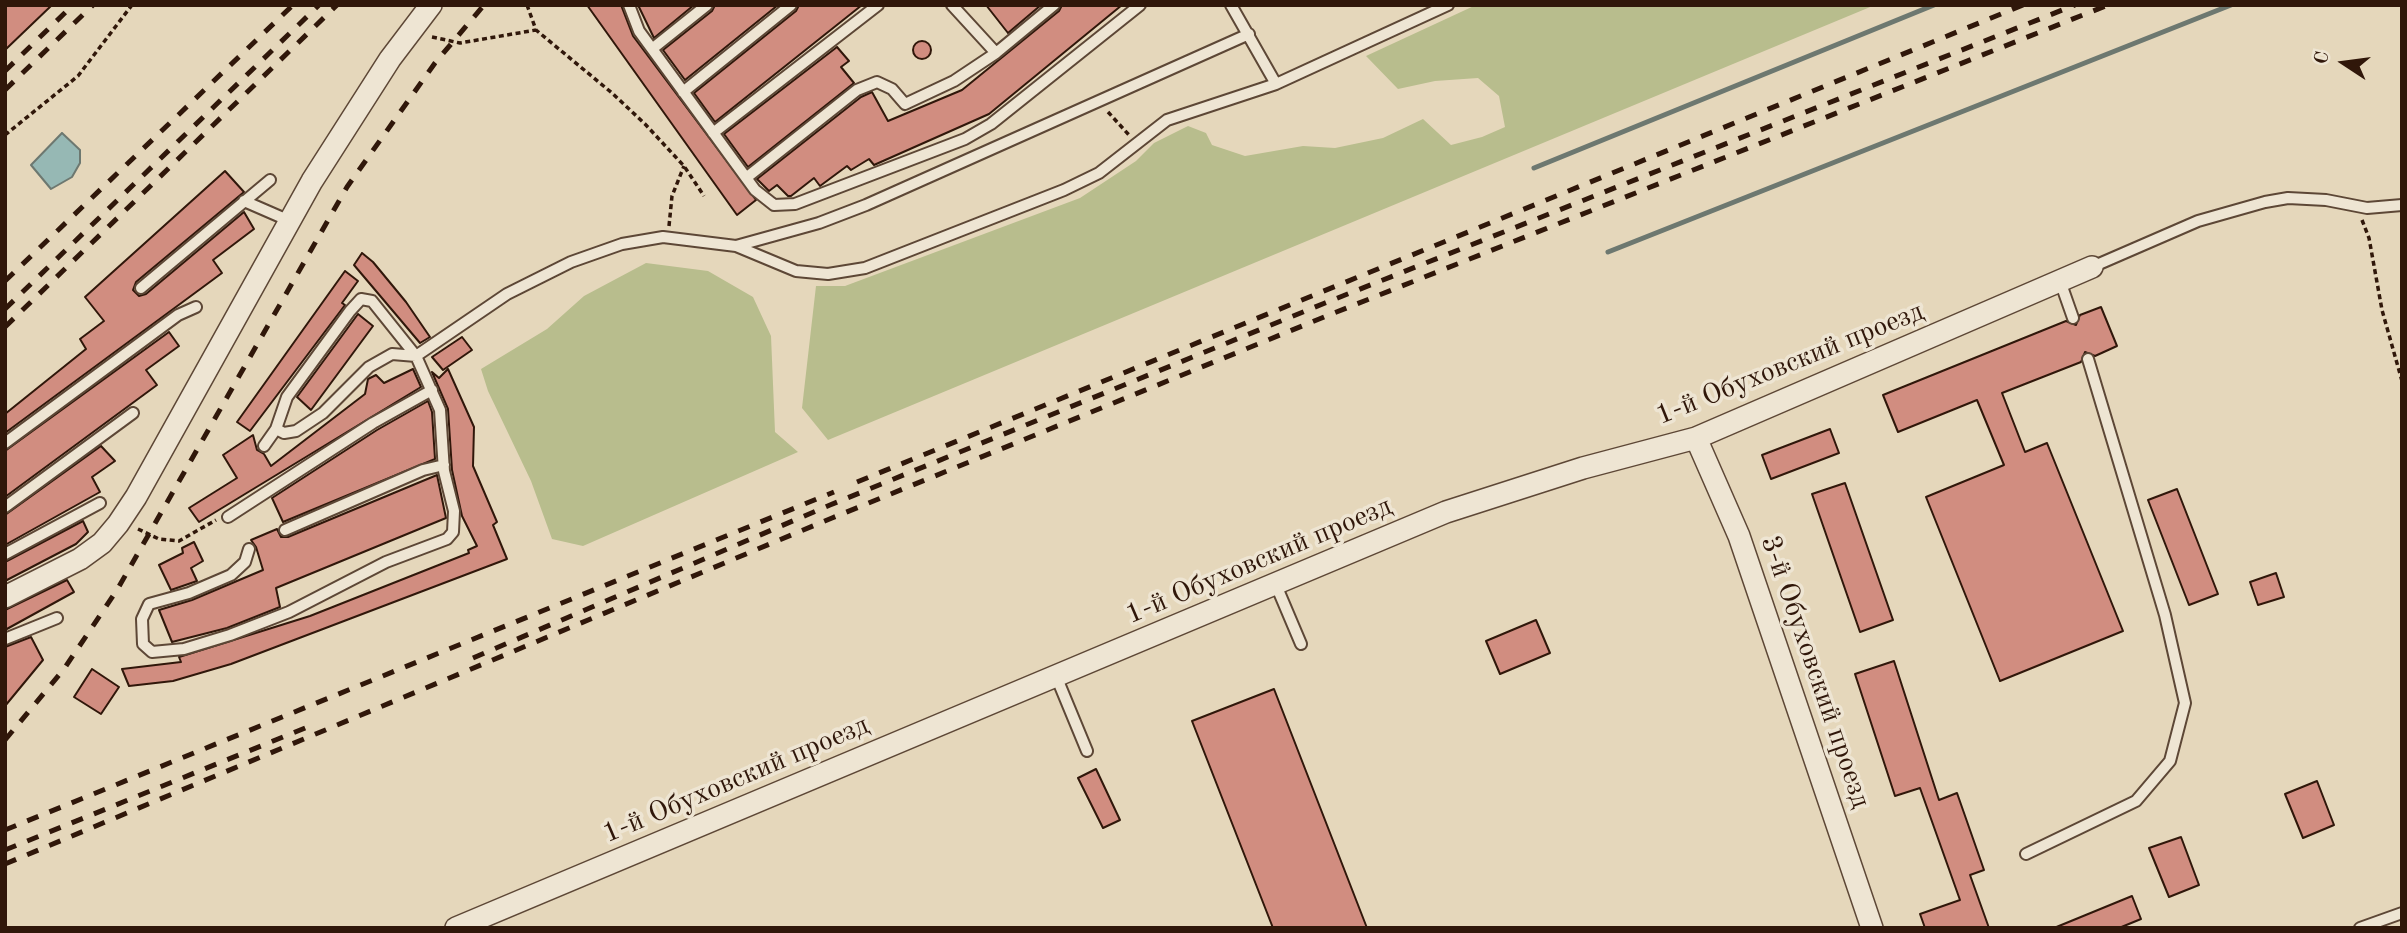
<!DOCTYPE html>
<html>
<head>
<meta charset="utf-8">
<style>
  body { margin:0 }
  #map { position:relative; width:2407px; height:933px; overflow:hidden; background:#e5d7bb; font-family:"Old Standard TT",serif }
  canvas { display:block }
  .frame { position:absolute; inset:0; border:7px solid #30170a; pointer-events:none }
  .north { position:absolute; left:2309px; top:28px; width:70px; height:70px; -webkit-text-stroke:5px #eee5d3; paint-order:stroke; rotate:283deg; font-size:19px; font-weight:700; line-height:28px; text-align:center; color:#30170a }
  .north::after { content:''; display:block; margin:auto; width:24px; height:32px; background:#30170a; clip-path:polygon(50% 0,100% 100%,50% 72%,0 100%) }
</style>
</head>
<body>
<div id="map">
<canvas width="2407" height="933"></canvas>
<div class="frame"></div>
<div class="north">С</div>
</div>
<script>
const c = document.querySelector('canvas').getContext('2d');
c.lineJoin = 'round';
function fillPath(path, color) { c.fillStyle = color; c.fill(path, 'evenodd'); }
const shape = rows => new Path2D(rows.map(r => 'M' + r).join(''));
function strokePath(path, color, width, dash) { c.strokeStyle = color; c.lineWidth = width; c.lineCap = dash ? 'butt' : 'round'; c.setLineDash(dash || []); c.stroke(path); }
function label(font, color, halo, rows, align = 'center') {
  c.font = font + ' "Old Standard TT",serif'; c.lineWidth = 7; c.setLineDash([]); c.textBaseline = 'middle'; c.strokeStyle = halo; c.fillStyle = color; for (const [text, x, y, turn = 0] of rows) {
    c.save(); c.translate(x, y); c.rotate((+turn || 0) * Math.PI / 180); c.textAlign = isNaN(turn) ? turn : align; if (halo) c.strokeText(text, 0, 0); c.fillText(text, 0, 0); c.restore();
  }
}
fillPath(shape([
  [1476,5,1875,5,828,440,802,408,816,286,845,286,1080,198,1136,161,1154,143,1188,126,1206,133,1212,145,1245,156,1303,146,1335,148,1383,138,1423,119,1451,145,1482,137,1505,127,1499,96,1478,78,1435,81,1398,89,1366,56],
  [646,263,708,271,753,297,771,336,775,432,798,452,583,546,552,539,531,481,488,391,481,369,547,329,584,296]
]), '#b8bd8d');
const water = shape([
  [62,133,80,150,80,163,72,177,51,189,31,165,62,133]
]);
fillPath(water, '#96b8b4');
strokePath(water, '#6d7870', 2);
strokePath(shape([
  [1534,168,1934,5],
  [1608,252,2231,5]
]), '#6d7870', 5);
const building = shape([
  [5,5,52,5,5,50,5,5],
  [587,5,621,5,633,36,756,200,737,215,587,5],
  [638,5,694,5,654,38,638,5],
  [715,5,778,5,685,80,663,50,712,11,715,5],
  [799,5,862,5,715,122,694,93,796,11,799,5],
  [986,5,1041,5,1008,33,986,5],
  [1062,5,1122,5,989,114,874,165,869,159,851,170,847,166,820,186,814,178,791,196,788,196,777,185,769,191,757,179,861,97,872,92,888,121,962,90,1059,11,1062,5],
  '913 50a9 9 0 1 1 18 0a9 9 0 1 1-18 0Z',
  [837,47,849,61,841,67,854,83,748,167,724,134,837,47],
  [225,171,244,192,136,282,133,290,139,296,146,294,244,212,254,229,213,260,222,273,5,433,5,414,86,349,80,339,104,321,85,297,225,171],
  [362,253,373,262,406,302,430,337,420,343,354,265,362,253],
  [345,271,358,281,342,303,345,305,250,431,237,422,345,271],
  [2101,307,2117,346,2095,356,2085,352,2081,362,2002,393,2025,452,2047,443,2123,631,2000,681,1926,497,2004,465,1977,400,1898,432,1883,395,2066,321,2076,325,2080,315,2101,307],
  [358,314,373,326,311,410,297,397,358,314],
  [169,332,179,346,146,370,157,385,5,497,5,451,169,332],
  [462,337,472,350,443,370,432,357,462,337],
  [413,369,421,387,199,522,189,508,237,478,223,455,253,435,257,450,264,454,271,466,365,394,368,379,376,375,384,383,413,369],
  [448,369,474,427,473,466,497,522,493,525,507,559,231,664,173,681,129,686,122,669,181,662,179,657,310,616,469,553,468,550,477,546,462,516,452,470,448,409,432,372,439,378,448,369],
  [428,401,432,412,435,459,283,522,272,498,377,430,428,401],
  [1830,429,1839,453,1771,479,1762,455,1830,429],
  [101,446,115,461,92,477,100,492,5,545,5,515,101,446],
  [437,475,446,518,276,588,280,607,227,628,172,642,159,610,192,600,263,570,256,547,251,540,277,529,281,537,288,537,437,475],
  [1845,483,1893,620,1860,632,1812,494,1845,483],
  [2177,489,2218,594,2189,605,2148,500,2177,489],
  [83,521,88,532,76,544,5,581,5,562,83,521],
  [194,542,203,561,191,568,197,581,171,590,159,565,183,553,182,548,194,542],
  [2276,573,2284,597,2258,605,2250,582,2276,573],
  [67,580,74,592,5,630,5,610,67,580],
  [1536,620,1550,653,1500,674,1486,641,1536,620],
  [31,637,43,660,5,706,5,647,31,637],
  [1894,661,1939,800,1957,793,1984,870,1970,875,1989,928,1925,928,1920,914,1960,900,1920,788,1895,796,1855,674,1894,661],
  [92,669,119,687,101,714,74,697,92,669],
  [1274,689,1367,928,1273,928,1192,721,1274,689],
  [1096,769,1120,820,1103,828,1078,778,1096,769],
  [2317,781,2334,825,2303,838,2285,794,2317,781],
  [2181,837,2199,885,2169,897,2149,848,2181,837],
  [2132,896,2141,919,2119,928,2054,928,2132,896]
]);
fillPath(building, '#d18d80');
strokePath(building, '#30170a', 2);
const service = shape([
  [629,5,639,31,755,190,774,205,795,204,965,139,991,124,1140,5],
  [952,5,996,53],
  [1231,5,1276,84],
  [652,49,707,5],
  [683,92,791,5],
  [713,133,878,5],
  [746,178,857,90,877,82,892,89,905,104,954,81,996,53,1054,5],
  [244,201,290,221],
  [736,246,819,223,866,205,1249,34],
  [2092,267,2198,221,2265,202,2288,198,2326,200,2367,208,2402,205],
  [2060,281,2073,318],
  [141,288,270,180],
  [276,429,284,433,296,431,323,413,369,367,392,354,416,356,507,294,571,262,622,244,663,237,736,246,796,271,828,274,865,268,1064,190,1099,173,1167,120,1276,84,1448,5],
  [5,443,178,315,196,307],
  [5,507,133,413],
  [228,517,373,423,432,390],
  [285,530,423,470,444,465],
  [249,549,245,562,231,575,189,593,149,604,142,619,143,644,152,652,184,649,230,635,289,612,386,562,447,539,453,532,454,511,444,471,440,410,416,356,372,301,361,299,350,311,287,397,276,429,264,446],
  [5,554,100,503],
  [1276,585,1301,644],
  [5,639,57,618],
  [1056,676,1087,751],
  [2026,854,2136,801,2170,761,2185,703,2165,615,2088,359],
  [2360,928,2402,913]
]);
const minor = shape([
  [1696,438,1739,536,1872,928],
  [5,597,80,559,102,543,118,524,136,497,312,181,390,59,431,5],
  [456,928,1446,512,1583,468,1696,438,2092,267]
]);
strokePath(service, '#5d4736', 14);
strokePath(minor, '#5d4736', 24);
strokePath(shape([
  [527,5,536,30,612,93,645,124,684,166,704,196],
  [432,37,460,43,536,30],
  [1108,112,1129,135],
  [5,135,78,76,132,5],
  [2362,220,2369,238,2382,310,2402,381],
  [669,226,672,196,684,166],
  [138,529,159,539,179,541,216,520]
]), '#30170a', 3.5, [5, 3.5]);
strokePath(service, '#eee5d3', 10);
strokePath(minor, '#eee5d3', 21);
strokePath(shape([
  [5,71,73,5],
  [5,90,93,5],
  [5,281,293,5],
  [5,309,319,5],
  [5,327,337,5],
  [857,482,2023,5],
  [473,658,830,505,1325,303,2075,5],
  [5,740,64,669,117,590,347,187,435,63,484,5],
  [5,830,834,492],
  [5,850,315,724],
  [5,864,832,518,1329,315,2108,5]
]), '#30170a', 5, [12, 12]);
label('28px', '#30170a', '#eee5d3', [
  ["1-й Обуховский проезд",1790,364,-22],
  ["1-й Обуховский проезд",1259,561,-23],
  ["3-й Обуховский проезд",1815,672,71],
  ["1-й Обуховский проезд",736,780,-23]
]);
</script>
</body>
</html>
